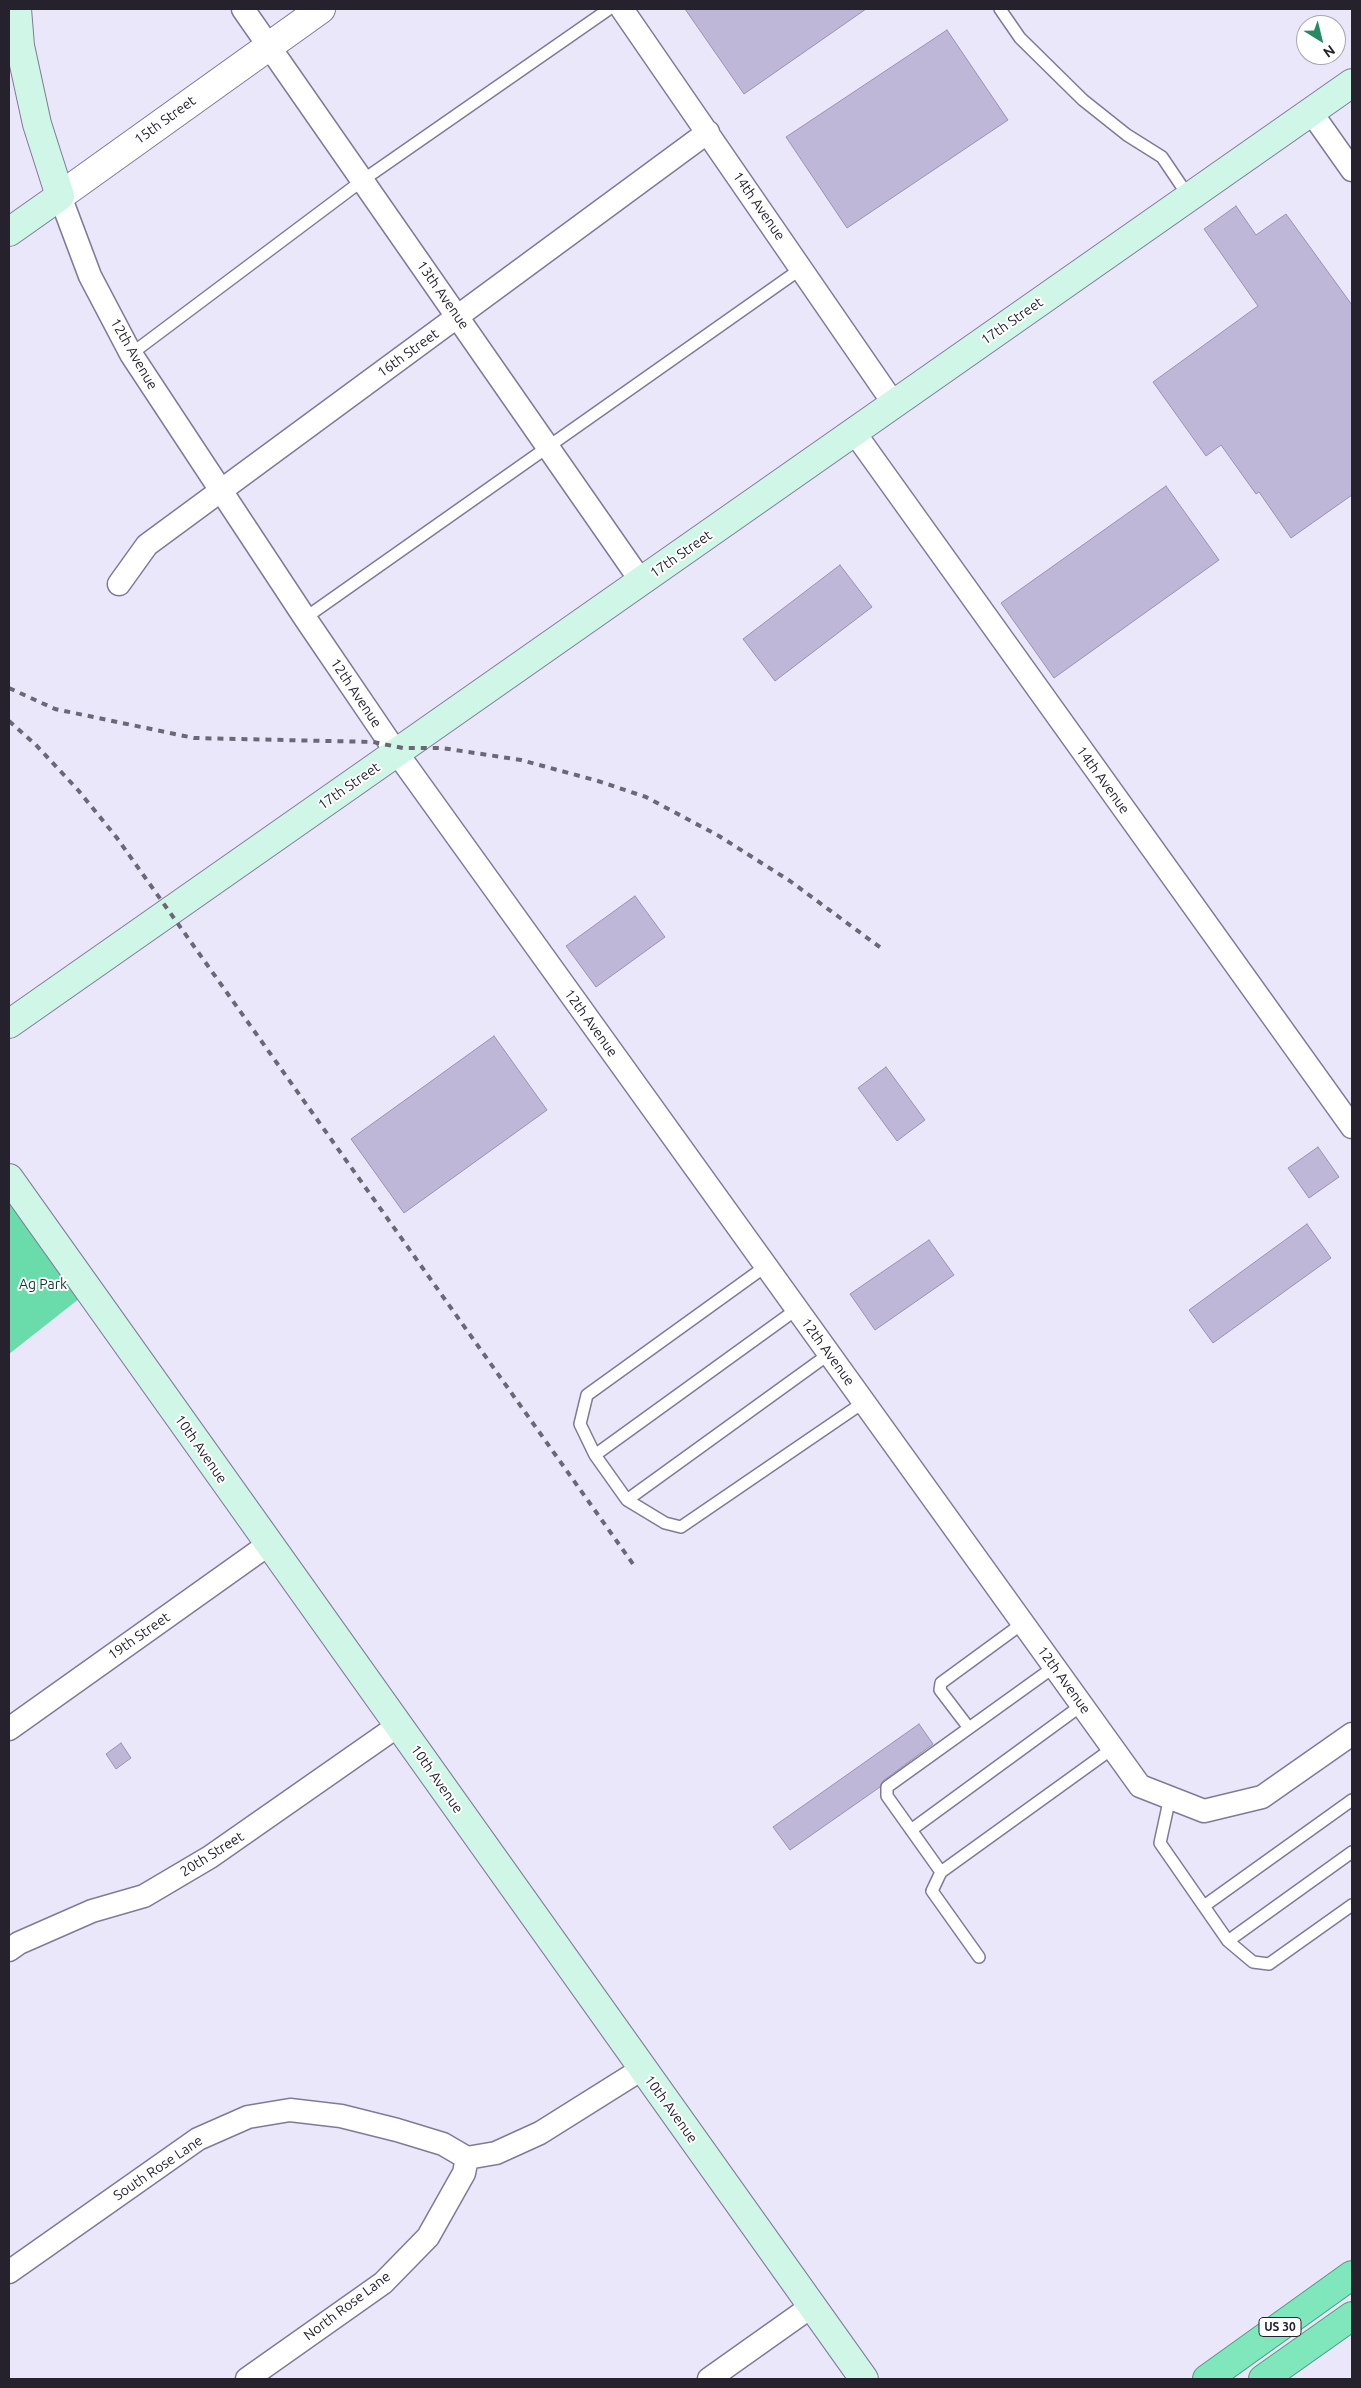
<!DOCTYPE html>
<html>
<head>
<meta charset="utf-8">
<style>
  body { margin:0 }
  #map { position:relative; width:1361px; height:2388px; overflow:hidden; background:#ebe7fa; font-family:Ubuntu,sans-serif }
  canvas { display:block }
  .frame { position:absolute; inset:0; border:10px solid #25222e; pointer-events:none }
  .north { position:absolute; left:1296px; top:15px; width:50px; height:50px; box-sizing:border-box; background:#fff; border:1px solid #a8a7ab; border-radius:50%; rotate:144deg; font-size:14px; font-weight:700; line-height:20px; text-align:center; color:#25222e }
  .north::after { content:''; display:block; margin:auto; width:18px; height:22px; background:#288a64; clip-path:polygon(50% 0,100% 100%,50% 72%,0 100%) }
</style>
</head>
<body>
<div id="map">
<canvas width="1361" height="2388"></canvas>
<div class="frame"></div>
<div class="north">N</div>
</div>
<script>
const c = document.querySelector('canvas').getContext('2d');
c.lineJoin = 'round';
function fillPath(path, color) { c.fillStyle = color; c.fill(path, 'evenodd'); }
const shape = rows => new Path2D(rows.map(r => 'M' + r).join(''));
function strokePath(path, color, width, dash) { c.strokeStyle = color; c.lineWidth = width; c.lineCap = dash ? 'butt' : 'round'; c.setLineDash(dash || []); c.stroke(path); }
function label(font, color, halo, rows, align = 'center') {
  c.font = font + ' Ubuntu,sans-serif'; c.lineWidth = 4; c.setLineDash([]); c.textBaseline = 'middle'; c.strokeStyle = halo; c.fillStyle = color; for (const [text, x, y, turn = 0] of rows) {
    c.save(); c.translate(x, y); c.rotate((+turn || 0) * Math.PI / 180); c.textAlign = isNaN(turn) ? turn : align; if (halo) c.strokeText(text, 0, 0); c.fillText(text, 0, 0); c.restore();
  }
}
fillPath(shape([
  [9,1178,89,1291,9,1354]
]), '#6adbaa');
const building = shape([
  [685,9,866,9,744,94,685,9],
  [947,30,1008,120,847,228,786,137,947,30],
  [1236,206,1256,235,1286,214,1352,305,1352,495,1291,538,1259,492,1256,494,1221,445,1206,456,1153,382,1258,306,1204,229,1236,206],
  [1166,486,1219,560,1054,678,1001,603,1166,486],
  [840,565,872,607,775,681,743,639,840,565],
  [635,896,665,937,596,987,566,946,635,896],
  [494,1036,547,1110,404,1213,351,1139,494,1036],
  [886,1067,925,1120,897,1141,858,1088,886,1067],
  [1318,1147,1339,1177,1309,1198,1288,1168,1318,1147],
  [1307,1224,1331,1258,1213,1343,1189,1310,1307,1224],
  [929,1240,954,1275,875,1330,850,1294,929,1240],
  [919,1724,933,1744,883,1781,880,1787,790,1850,773,1827,919,1724],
  [121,1743,131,1758,116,1769,106,1754,121,1743]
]);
fillPath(building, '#beb7d7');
strokePath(building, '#9992b1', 1);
const service = shape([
  [1000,9,1020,38,1083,100,1127,135,1162,157,1189,197],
  [131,354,363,180,609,9],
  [305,618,802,268],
  [766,1266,587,1395,580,1424,595,1455,627,1500,665,1523,681,1527,864,1402],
  [595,1455,797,1309],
  [627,1500,829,1354],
  [1054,1667,887,1787,887,1796,941,1872,1113,1748],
  [969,1728,940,1690,941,1683,1023,1623],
  [1170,1797,1160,1843,1228,1941,1253,1962,1269,1964,1352,1905],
  [911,1830,1082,1705],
  [941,1872,932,1891,979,1957],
  [1204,1906,1352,1800],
  [1228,1941,1352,1852]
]);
const minor = shape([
  [243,9,641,581],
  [622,9,894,404],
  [1311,112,1352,170],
  [60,196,90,276,131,354,305,618,392,746,1140,1786,1204,1811,1262,1797,1352,1734],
  [854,432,1352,1127],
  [119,584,147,545,708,132],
  [9,1729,269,1544],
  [9,1950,19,1943,92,1911,144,1896,210,1857,399,1725],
  [9,2272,198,2139,248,2117,290,2110,341,2116,397,2130,443,2144,467,2158],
  [247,2379,383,2283,428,2237,464,2173,467,2158,496,2153,540,2133,642,2069],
  [709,2379,812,2306]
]);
const tertiary = shape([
  [60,196,321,9]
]);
const secondary = shape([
  [9,232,60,196,37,124,20,46,17,9],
  [9,1024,1352,83],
  [9,1178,864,2379]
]);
const trunk = shape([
  [1207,2379,1352,2275],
  [1263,2379,1352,2316]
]);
strokePath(service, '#817a97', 14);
strokePath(minor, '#817a97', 25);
strokePath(tertiary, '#817a97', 30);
strokePath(secondary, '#817a97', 30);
strokePath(trunk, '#4b9e7f', 30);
strokePath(service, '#fff', 11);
strokePath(minor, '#fff', 22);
strokePath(tertiary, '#fff', 28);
strokePath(secondary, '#cff6e6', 28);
strokePath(trunk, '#80e7bc', 28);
strokePath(shape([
  [9,688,55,709,194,738,373,742,403,748,442,748,521,760,598,781,646,797,719,836,790,881,881,948],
  [9,721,35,744,78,790,117,838,633,1564]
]), '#6b6876', 4, [6, 6]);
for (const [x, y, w] of [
  [1280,2327,42]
]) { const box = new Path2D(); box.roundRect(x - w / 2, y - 9.5, w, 19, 4); c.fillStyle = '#fff'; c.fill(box); strokePath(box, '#25222e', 1); }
label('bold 12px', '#25222e', null, [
  ["US 30",1280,2327]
]);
label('14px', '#25222e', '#fff', [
  ["15th Street",165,120,-36],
  ["14th Avenue",759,206,55],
  ["13th Avenue",443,295,55],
  ["17th Street",1012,321,-35],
  ["16th Street",408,353,-36],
  ["12th Avenue",134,354,60],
  ["17th Street",681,554,-35],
  ["12th Avenue",356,693,56],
  ["14th Avenue",1103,780,54],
  ["17th Street",349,786,-35],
  ["12th Avenue",591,1023,54],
  ["12th Avenue",828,1352,54],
  ["10th Avenue",201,1449,55],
  ["19th Street",139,1636,-35],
  ["12th Avenue",1064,1680,54],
  ["10th Avenue",437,1779,55],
  ["20th Street",212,1854,-32],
  ["10th Avenue",671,2109,54],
  ["South Rose Lane",158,2168,-34],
  ["North Rose Lane",347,2306,-37]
]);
label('14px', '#0a3d2a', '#fff', [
  ["Ag Park",43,1284]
]);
</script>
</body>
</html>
